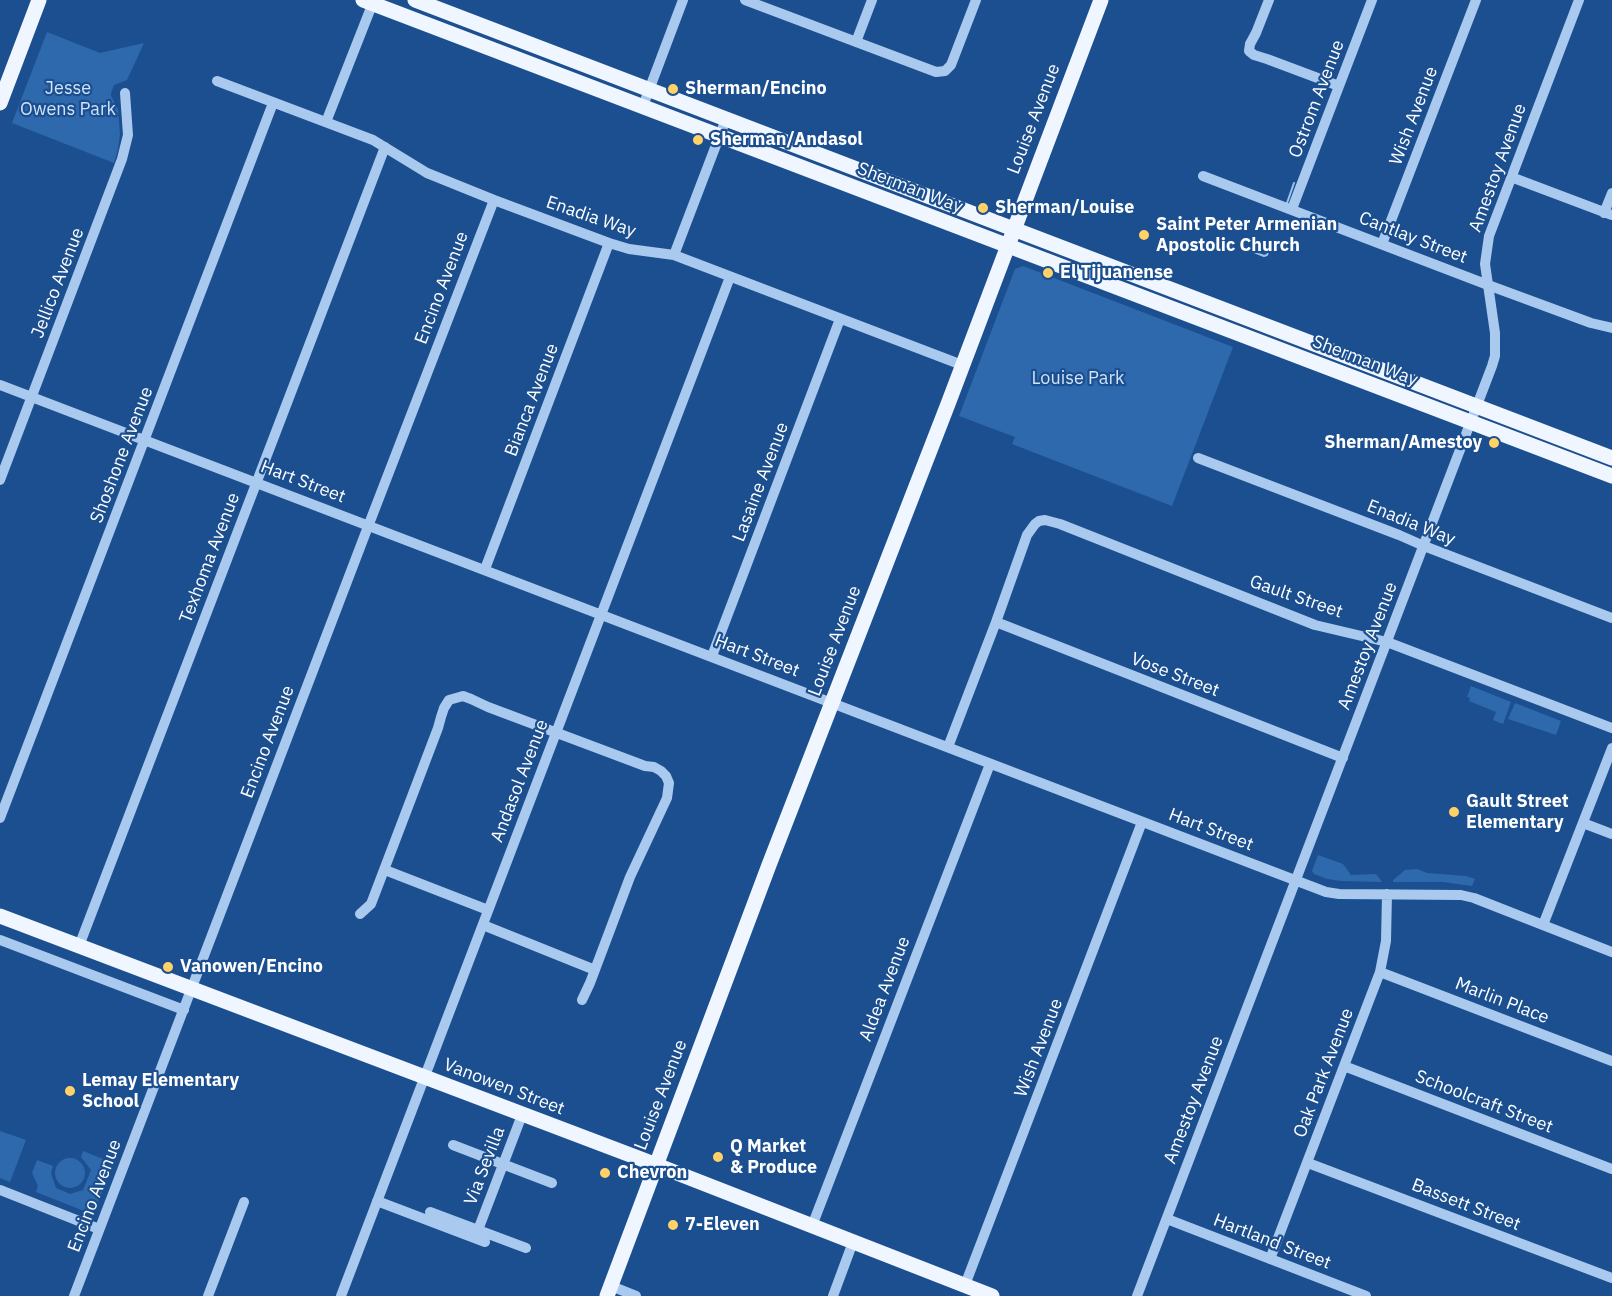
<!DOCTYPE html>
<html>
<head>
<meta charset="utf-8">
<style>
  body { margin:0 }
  canvas { display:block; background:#1b4f8f }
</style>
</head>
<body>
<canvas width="1612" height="1296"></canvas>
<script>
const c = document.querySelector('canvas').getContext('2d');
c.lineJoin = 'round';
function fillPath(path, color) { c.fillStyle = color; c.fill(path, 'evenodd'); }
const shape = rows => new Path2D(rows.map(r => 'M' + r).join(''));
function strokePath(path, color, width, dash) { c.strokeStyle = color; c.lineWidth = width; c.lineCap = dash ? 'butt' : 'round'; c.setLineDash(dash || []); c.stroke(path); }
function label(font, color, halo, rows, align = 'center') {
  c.font = font + ' "IBM Plex Sans",sans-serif'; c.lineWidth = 4.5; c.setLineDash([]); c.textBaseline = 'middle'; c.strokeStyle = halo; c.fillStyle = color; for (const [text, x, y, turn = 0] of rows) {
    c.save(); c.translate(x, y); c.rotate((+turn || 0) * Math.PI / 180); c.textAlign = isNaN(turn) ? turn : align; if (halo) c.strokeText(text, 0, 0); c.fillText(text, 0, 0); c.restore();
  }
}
fillPath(shape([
  [47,32,100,53,144,43,127,80,114,85,111,93,111,96,118,109,120,134,118,149,114,163,12,123],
  [1023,266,1233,347,1172,506,1012,444,1015,437,959,416,1015,269],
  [1471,686,1511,702,1503,724,1493,720,1496,712,1469,701,1470,698,1467,697],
  [1515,703,1561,721,1556,735,1508,719],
  [1318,855,1343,864,1351,875,1376,874,1382,882,1341,881,1327,879,1314,874,1312,871],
  [1417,869,1427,873,1466,876,1475,879,1472,886,1443,882,1393,882,1393,880,1405,870],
  [0,1131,26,1140,10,1182,0,1178],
  [83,1151,113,1163,95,1210,89,1213,36,1192,38,1186,32,1173,37,1160,53,1166,51,1173,56,1188,70,1194,83,1190,91,1170,81,1157],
  '55 1173a15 15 0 1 1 30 0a15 15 0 1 1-30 0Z'
]), '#2e69ad');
strokePath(shape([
  [1287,203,1294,183],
  [1244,248,1264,256,1267,255,1269,250]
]), '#9cc4f0', 2);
strokePath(shape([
  [745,0,936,72,945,71,951,65,976,0],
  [1269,0,1256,33,1250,44,1249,51,1254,55,1267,59,1339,86],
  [856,42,872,0],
  [217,81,373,140,427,173,494,200,609,243,629,249,674,255,962,365],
  [643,106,683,0],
  [326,122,374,0],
  [1203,176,1488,285,1591,323,1612,328],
  [1511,177,1612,215],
  [1292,209,1372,0],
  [1604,213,1612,193],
  [1382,244,1476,0],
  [674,255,726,119],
  [0,385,1326,892,1339,894,1461,895,1474,898,1612,952],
  [1198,458,1399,535,1424,546,1612,618],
  [0,480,122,159,128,135,125,93],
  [485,569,609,243],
  [996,622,1343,758],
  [712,656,840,319],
  [948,747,996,622,1027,535,1035,524,1039,521,1045,520,1060,524,1315,625,1387,642,1612,728],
  [0,818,273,103],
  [1583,823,1612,834],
  [385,870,488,910],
  [360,914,371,904,438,728,441,717,444,708,449,700,463,696,471,699,488,707,645,766,654,767,661,771,666,776,669,783,667,798,630,877,590,983,582,1000],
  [483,925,595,970],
  [1543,925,1612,748],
  [0,940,184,1010],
  [79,946,385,147],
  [1380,972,1612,1061],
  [1344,1066,1612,1169],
  [453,1145,552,1183],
  [1308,1163,1612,1278],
  [0,1190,99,1229],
  [377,1201,485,1242],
  [430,1212,526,1248],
  [1167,1219,1366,1296],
  [812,1226,990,764],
  [478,1230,522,1115],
  [1270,1259,1380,972,1386,941,1387,894],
  [965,1285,1142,822],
  [611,1286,636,1296],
  [74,1296,369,524,494,200],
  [208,1296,244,1202],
  [341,1296,730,277],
  [833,1296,853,1242],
  [1137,1296,1492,366,1495,356,1495,333,1485,264,1489,236,1579,0]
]), '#a9c9ee', 10);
strokePath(shape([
  [363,0,1612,476],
  [415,0,1612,458],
  [0,103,39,0],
  [0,916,641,1159,992,1296],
  [607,1296,769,865,948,404,1101,0]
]), '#f0f6ff', 15);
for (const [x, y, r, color] of [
  [673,89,6,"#ffd166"],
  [698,140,6,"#ffd166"],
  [983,208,6,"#ffd166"],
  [1144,235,6,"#ffd166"],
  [1048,273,6,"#ffd166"],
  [1494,443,6,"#ffd166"],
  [1454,812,6,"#ffd166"],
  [168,967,6,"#ffd166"],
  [70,1091,6,"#ffd166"],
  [718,1157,6,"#ffd166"],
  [605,1173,6,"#ffd166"],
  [673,1225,6,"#ffd166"]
]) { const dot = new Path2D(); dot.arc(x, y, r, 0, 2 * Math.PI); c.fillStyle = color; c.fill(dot); strokePath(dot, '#1b4f8f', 2); }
label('18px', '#cfe3fa', '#1b4f8f', [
  ["Jesse",68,89],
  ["Owens Park",68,110],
  ["Louise Park",1078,379]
]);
label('bold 18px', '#fff', '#1b4f8f', [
  ["Sherman/Encino",685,89],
  ["Sherman/Andasol",710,140],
  ["Sherman/Louise",995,208],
  ["Saint Peter Armenian",1156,225],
  ["Apostolic Church",1156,246],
  ["El Tijuanense",1060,273],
  ["Sherman/Amestoy",1482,443,"right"],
  ["Gault Street",1466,802],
  ["Elementary",1466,823],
  ["Vanowen/Encino",180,967],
  ["Lemay Elementary",82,1081],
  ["School",82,1102],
  ["Q Market",730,1147],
  ["& Produce",730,1168],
  ["Chevron",617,1173],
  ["7-Eleven",685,1225]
], 'left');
label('18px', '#fff', '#1b4f8f', [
  ["Ostrom Avenue",1317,99,-69],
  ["Wish Avenue",1414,116,-69],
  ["Louise Avenue",1034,119,-69],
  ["Amestoy Avenue",1498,168,-70],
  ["Sherman Way",910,188,21],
  ["Enadia Way",591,217,19],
  ["Cantlay Street",1413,238,21],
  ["Jellico Avenue",58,283,-69],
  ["Encino Avenue",442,288,-69],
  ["Sherman Way",1365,361,21],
  ["Bianca Avenue",532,400,-69],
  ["Shoshone Avenue",122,455,-69],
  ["Hart Street",303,482,21],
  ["Lasaine Avenue",761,482,-69],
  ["Enadia Way",1411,523,22],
  ["Texhoma Avenue",210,558,-69],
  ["Gault Street",1296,597,19],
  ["Louise Avenue",835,641,-69],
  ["Amestoy Avenue",1368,646,-69],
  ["Hart Street",757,656,21],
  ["Vose Street",1175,675,21],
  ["Encino Avenue",268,742,-69],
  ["Andasol Avenue",520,781,-69],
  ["Hart Street",1211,830,21],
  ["Aldea Avenue",885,989,-69],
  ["Marlin Place",1502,1001,21],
  ["Wish Avenue",1039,1048,-69],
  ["Oak Park Avenue",1324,1073,-69],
  ["Vanowen Street",504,1087,21],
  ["Louise Avenue",661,1095,-69],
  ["Amestoy Avenue",1194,1100,-69],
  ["Schoolcraft Street",1484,1102,21],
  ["Via Sevilla",485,1166,-69],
  ["Encino Avenue",95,1196,-69],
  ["Bassett Street",1466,1205,21],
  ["Hartland Street",1272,1242,21]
]);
</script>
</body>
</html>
